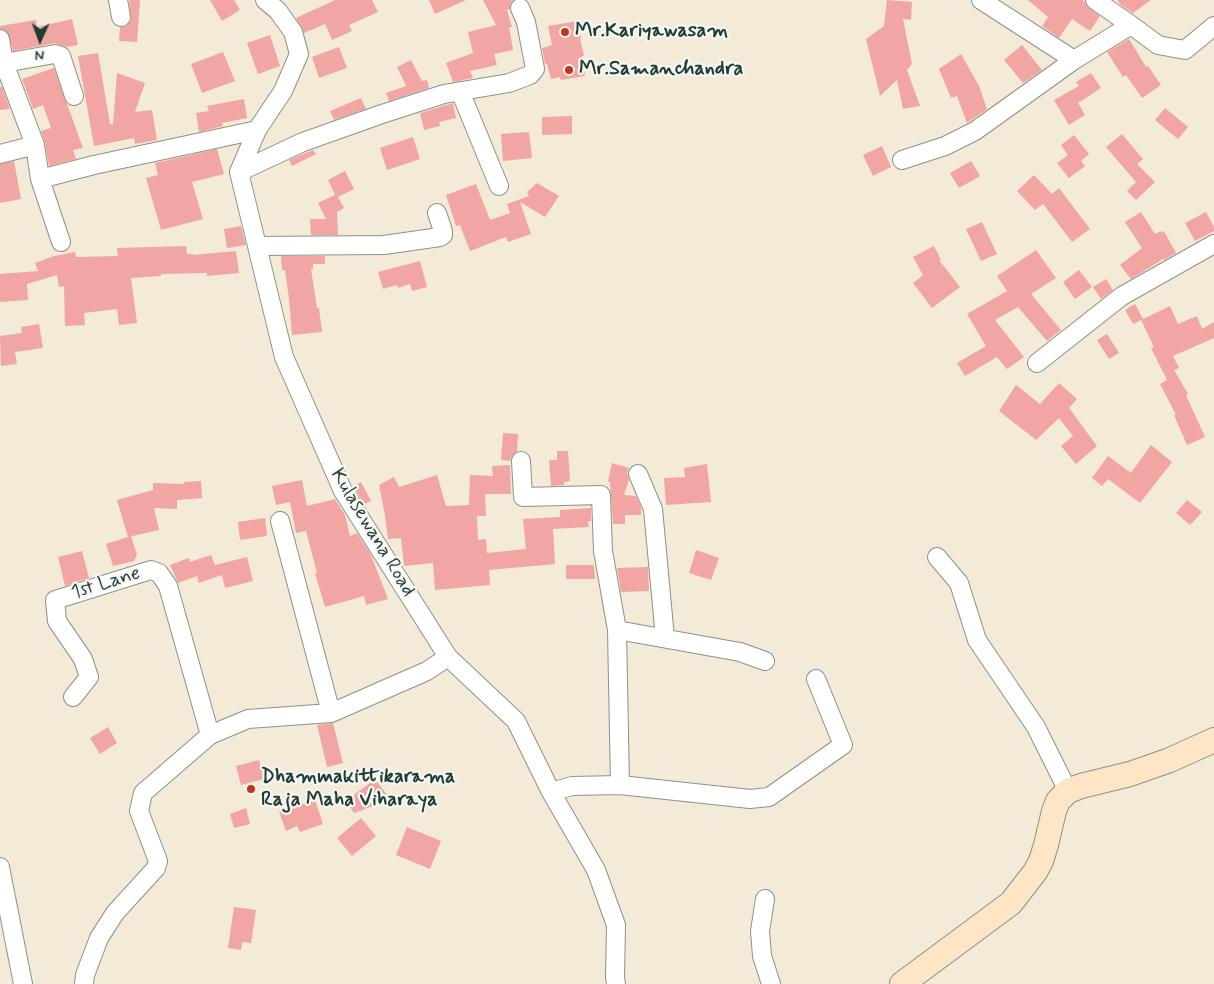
<!DOCTYPE html>
<html>
<head>
<meta charset="utf-8">
<style>
  body { margin:0 }
  #map { position:relative; width:1214px; height:984px; overflow:hidden; background:#f3ead8; font-family:Mynerve,sans-serif }
  canvas { display:block }
  .north { position:absolute; left:15px; top:15px; width:50px; height:50px; -webkit-text-stroke:4px #f6f6f2; paint-order:stroke; rotate:182deg; font-size:14px; font-weight:700; line-height:20px; text-align:center; color:#1f3d34 }
  .north::after { content:''; display:block; margin:auto; width:18px; height:22px; background:#1f3d34; clip-path:polygon(50% 0,100% 100%,50% 72%,0 100%) }
</style>
</head>
<body>
<div id="map">
<canvas width="1214" height="984"></canvas>
<div class="north">N</div>
</div>
<script>
const c = document.querySelector('canvas').getContext('2d');
c.lineJoin = 'round';
function fillPath(path, color) { c.fillStyle = color; c.fill(path, 'evenodd'); }
const shape = rows => new Path2D(rows.map(r => 'M' + r).join(''));
function strokePath(path, color, width, dash) { c.strokeStyle = color; c.lineWidth = width; c.lineCap = dash ? 'butt' : 'round'; c.setLineDash(dash || []); c.stroke(path); }
function label(font, color, halo, rows, align = 'center') {
  c.font = font + ' Mynerve,sans-serif'; c.lineWidth = 4.5; c.setLineDash([]); c.textBaseline = 'middle'; c.strokeStyle = halo; c.fillStyle = color; for (const [text, x, y, turn = 0] of rows) {
    c.save(); c.translate(x, y); c.rotate((+turn || 0) * Math.PI / 180); c.textAlign = isNaN(turn) ? turn : align; if (halo) c.strokeText(text, 0, 0); c.fillText(text, 0, 0); c.restore();
  }
}
fillPath(shape([
  [129,0,140,0,137,42,119,41,120,27,127,25,131,20],
  [210,0,234,0,240,10,222,21],
  [335,0,372,0,378,12,349,25,352,31,332,40,325,24,304,33,296,18],
  [429,0,466,0,435,14],
  [483,0,513,0,511,2,510,9,507,10,512,27,509,27,513,50,494,54,497,65,470,71,473,78,453,82,446,63,473,53,468,32,496,25],
  [887,0,912,2,911,20,903,19,912,64,907,70,920,106,903,109,897,80,880,96,866,39,884,26],
  [1028,0,1083,0,1089,8,1100,16,1090,31,1072,19,1059,38,1042,26,1048,17],
  [1117,0,1151,0,1133,13,1121,5],
  [72,19,78,45,67,47,55,43,13,51,8,33,0,29,0,26,36,20,37,27],
  [578,21,581,38,580,38,584,56,582,56,585,76,561,80,560,77,551,79,547,64,545,64,542,48,552,45,548,26],
  [270,35,280,66,258,74,247,43],
  [1129,39,1146,67,1148,66,1161,85,1142,98,1126,75,1123,77,1107,52],
  [1022,45,1042,70,1023,83,1004,60],
  [339,47,347,68,319,78,312,57],
  [223,52,235,81,202,93,191,64],
  [98,53,110,124,113,124,117,73,145,83,135,112,152,110,157,140,135,144,134,138,94,146,78,56],
  [961,54,979,86,987,109,967,123,957,96,951,98,939,69],
  [411,60,422,81,427,80,429,88,389,101,386,93,406,86,397,67],
  [54,68,83,148,73,150,76,159,49,166,45,143,41,131,51,128,43,105,33,109,22,79],
  [1091,73,1101,88,1078,103,1085,115,1069,125,1054,100,1079,86,1076,82],
  [0,87,2,87,10,109,0,110],
  [361,98,366,109,334,120,330,111],
  [244,99,247,118,222,123,223,126,199,132,196,113,209,111,207,106],
  [453,103,456,118,439,122,440,126,424,130,420,113],
  [1165,108,1188,127,1178,139,1155,120],
  [572,116,572,134,542,135,542,117],
  [529,132,532,158,503,161,501,134],
  [1122,134,1143,159,1137,164,1155,182,1136,200,1127,191,1136,182,1106,147],
  [1074,135,1089,154,1081,161,1085,166,1069,178,1057,163,1068,155,1061,145],
  [413,137,420,159,387,170,380,148],
  [882,146,891,167,873,176,863,155],
  [217,149,224,174,192,182,203,219,161,230,146,178,158,175,155,163],
  [313,150,316,154,292,166,289,160],
  [14,161,21,199,0,203,0,164],
  [971,161,980,176,959,188,950,173],
  [345,171,354,189,338,197,344,208,337,212,338,235,311,235,310,219,326,219,318,203,335,195,328,180],
  [1034,175,1052,194,1059,188,1090,229,1072,242,1043,204,1035,210,1017,191],
  [537,183,559,196,545,217,520,202,531,234,508,242,506,237,470,251,460,225,456,226,446,195,476,184,490,220,510,213,507,204,529,196,527,192],
  [1141,212,1155,234,1161,231,1162,233,1164,231,1176,253,1164,260,1163,259,1131,279,1120,265,1142,248,1125,222],
  [1206,212,1214,227,1214,231,1195,241,1185,223],
  [982,222,997,254,981,261,966,229],
  [241,226,246,245,227,248,224,229],
  [186,246,187,254,193,254,193,255,236,251,239,273,207,276,207,273,161,274,161,276,131,278,137,323,119,325,117,309,84,313,85,325,65,326,64,286,59,287,57,275,27,284,28,300,0,302,0,274,38,271,35,263,54,256,75,252,76,257,118,256,117,248],
  [934,246,941,260,939,260,960,287,932,308,913,283,923,275,913,257],
  [1036,250,1056,278,1031,294,1061,330,1047,341,1018,307,995,320,1024,357,1007,369,997,357,965,376,957,363,986,346,967,314,1007,291,997,276],
  [281,256,325,256,325,264,313,264,313,269,311,269,317,308,319,308,322,332,292,335,289,299,285,270,282,270],
  [420,261,427,287,412,291,410,284,398,288,397,285,383,289,378,272],
  [1079,270,1092,287,1075,299,1063,282],
  [1106,279,1113,290,1101,299,1093,287],
  [1135,304,1143,319,1170,306,1178,324,1197,316,1202,329,1214,322,1214,338,1173,356,1179,368,1174,370,1188,394,1186,395,1205,437,1187,445,1174,415,1176,415,1160,384,1167,380,1151,348,1154,347,1141,320,1133,324,1125,310],
  [39,324,43,348,15,352,17,364,1,366,0,336,22,333,21,327],
  [1107,334,1119,353,1109,359,1097,340],
  [1059,383,1077,399,1069,408,1097,446,1076,464,1061,446,1073,436,1059,418,1036,440,999,411,1016,385,1040,404],
  [503,433,518,434,517,452,512,456,510,461,501,460],
  [1151,445,1172,462,1140,503,1108,479,1102,486,1092,478,1108,456,1131,473],
  [557,451,568,451,570,481,564,482,564,485,551,486,549,460,557,460],
  [612,463,629,468,627,473,629,480,624,495,636,496,641,508,641,515,625,515,625,524,613,524,610,482,608,481],
  [707,464,711,502,666,505,664,478,685,477,684,468],
  [510,465,511,494,485,494,486,516,477,516,478,540,486,539,487,553,526,549,523,519,560,517,560,510,591,508,591,521,588,521,589,527,553,529,555,564,489,570,490,585,435,590,433,563,404,566,401,538,388,539,385,515,379,485,394,477,399,487,437,475,446,506,469,505,470,475,493,476,492,466],
  [302,480,307,506,335,499,345,515,350,536,357,533,371,555,388,599,366,605,364,596,325,607,315,573,317,573,306,531,296,533,290,502,276,505,272,486],
  [201,481,202,498,177,500,177,509,154,508,159,530,128,537,117,500,153,490,153,483,184,484,184,482],
  [361,482,371,501,364,504,353,487],
  [1187,500,1202,512,1190,525,1176,513],
  [265,518,267,536,240,540,238,522],
  [131,536,137,555,134,561,113,566,106,544],
  [696,550,719,558,711,580,689,573],
  [82,551,89,578,65,586,58,557],
  [211,555,215,565,247,557,253,581,225,588,222,575,199,583,197,576,178,583,170,565,189,558,190,562],
  [566,565,594,565,595,579,566,579],
  [648,567,649,591,621,592,617,568],
  [333,723,343,763,327,767,317,725],
  [108,727,117,743,100,754,90,738],
  [259,760,264,779,241,785,236,766],
  [375,779,388,796,376,805,354,813,346,801],
  [315,800,323,824,300,832,297,826,286,831,279,812],
  [246,808,250,824,234,828,230,814],
  [361,818,376,836,352,856,337,838],
  [407,827,441,841,430,869,396,855],
  [234,907,256,910,251,943,242,942,241,950,228,948]
]), '#f1a6a4');
const street = shape([
  [118,0,121,17],
  [265,0,278,11,293,32,299,54,283,91,257,130,239,172,284,357,343,491,448,657,516,721,551,792,596,870,616,925,615,977,616,984],
  [981,0,1074,60],
  [1095,0,1131,25],
  [0,39,4,63,35,145,40,179,61,242],
  [4,63,55,54,61,56,74,96],
  [460,91,499,186],
  [0,154,35,145],
  [902,160,945,146,975,131,1074,60,1131,25,1158,45,1185,50,1214,26],
  [239,172,303,142,382,114,444,94,509,83,530,75,535,69,526,22,520,8],
  [40,179,94,165,257,130],
  [257,246,384,245,440,237,443,235,443,231,437,213],
  [1037,363,1122,296,1214,244],
  [521,461,523,497,601,495,603,551,617,630,620,785],
  [638,474,653,509,665,638],
  [280,521,331,713],
  [937,557,959,583,977,640,1036,727,1068,791],
  [617,630,740,652,765,661],
  [73,697,89,677,83,659,57,621,55,600,151,570,159,573,168,586,210,735],
  [551,792,572,786,620,785,750,799,769,797,843,745,816,679],
  [0,867,23,984],
  [765,899,760,931,762,956,771,984],
  [84,984,85,975,99,938,115,913,156,868,158,861,139,811,143,793,210,735,248,719,331,713,427,671,448,657]
]);
const secondary = shape([
  [902,984,1011,903,1035,872,1041,861,1046,845,1054,811,1058,801,1068,791,1081,786,1130,774,1170,760,1214,740]
]);
strokePath(street, '#899486', 20);
strokePath(secondary, '#899486', 26);
strokePath(street, '#fff', 18);
strokePath(secondary, '#fee5c5', 24);
for (const [x, y, r, color] of [
  [565,32,5,"#c8321e"],
  [569,70,5,"#c8321e"],
  [251,789,5,"#c8321e"]
]) { const dot = new Path2D(); dot.arc(x, y, r, 0, 2 * Math.PI); c.fillStyle = color; c.fill(dot); strokePath(dot, '#f6f6f2', 2); }
label('bold 20px', '#1f3d34', '#f6f6f2', [
  ["Mr.Kariyawasam",575,32],
  ["Mr.Samanchandra",579,70],
  ["Dhammakittikarama",261,778],
  ["Raja Maha Viharaya",261,801]
], 'left');
label('20px', '#1f3d34', '#f6f6f2', [
  ["Kulasewana Road",372,533,59],
  ["1st Lane",106,584,-17]
]);
</script>
</body>
</html>
